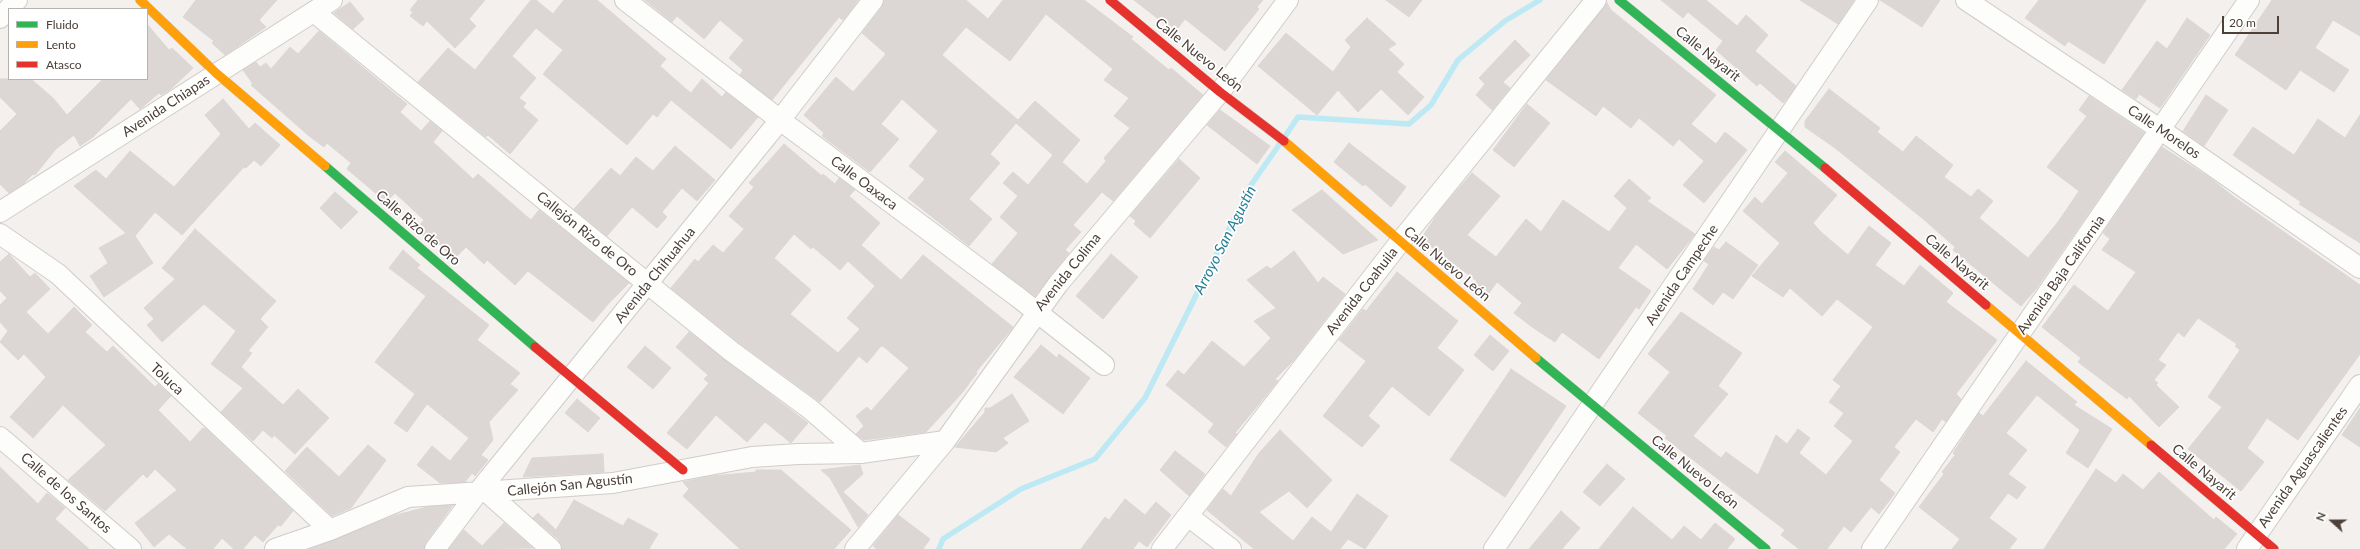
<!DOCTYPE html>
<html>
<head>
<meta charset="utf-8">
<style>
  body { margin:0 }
  #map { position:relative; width:2360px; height:549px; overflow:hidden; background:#f3f0ee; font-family:Lato,sans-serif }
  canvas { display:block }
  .legend { position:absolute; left:8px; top:8px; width:140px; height:72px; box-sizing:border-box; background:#fff; border:1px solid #b7b3af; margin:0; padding:5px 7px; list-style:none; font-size:12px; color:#4c4038 }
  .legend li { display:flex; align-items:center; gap:8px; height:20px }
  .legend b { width:20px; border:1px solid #b7b3af }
  .north { position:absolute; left:2312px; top:501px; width:40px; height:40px; -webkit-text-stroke:3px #fff; paint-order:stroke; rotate:291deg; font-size:11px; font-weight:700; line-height:16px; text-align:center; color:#4c4038 }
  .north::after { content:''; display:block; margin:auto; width:14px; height:18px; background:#4c4038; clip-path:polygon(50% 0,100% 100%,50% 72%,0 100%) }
  .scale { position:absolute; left:2222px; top:16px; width:57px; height:18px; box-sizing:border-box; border:2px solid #4c4038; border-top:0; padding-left:5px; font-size:12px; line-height:14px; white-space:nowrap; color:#4c4038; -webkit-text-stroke:3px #fff; paint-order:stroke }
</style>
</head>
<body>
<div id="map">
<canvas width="2360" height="549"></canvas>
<ul class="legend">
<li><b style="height:5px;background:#30b455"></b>Fluido</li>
<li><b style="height:5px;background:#ff9f0a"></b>Lento</li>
<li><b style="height:5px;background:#e5322d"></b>Atasco</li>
</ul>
<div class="north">N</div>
<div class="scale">20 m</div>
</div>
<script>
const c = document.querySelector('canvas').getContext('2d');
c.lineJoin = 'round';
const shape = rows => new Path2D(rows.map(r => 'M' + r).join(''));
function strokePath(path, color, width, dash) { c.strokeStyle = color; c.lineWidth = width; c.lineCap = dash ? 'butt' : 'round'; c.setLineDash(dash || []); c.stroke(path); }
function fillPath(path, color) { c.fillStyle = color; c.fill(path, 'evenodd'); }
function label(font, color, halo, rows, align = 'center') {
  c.font = font + ' Lato,sans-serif'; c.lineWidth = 3.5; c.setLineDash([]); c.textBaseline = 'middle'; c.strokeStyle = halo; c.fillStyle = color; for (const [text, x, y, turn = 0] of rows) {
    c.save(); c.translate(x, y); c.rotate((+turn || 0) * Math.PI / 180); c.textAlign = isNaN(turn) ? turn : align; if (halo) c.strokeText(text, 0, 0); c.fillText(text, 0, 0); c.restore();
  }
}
strokePath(shape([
  [1286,135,1298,117,1409,124,1431,105,1458,60,1505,21,1540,0],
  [939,549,943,539,1021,489,1095,459,1145,398,1251,185,1281,142]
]), '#bce9f3', 5.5);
const building = shape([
  [196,0,277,0,259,20,266,27,225,55,212,43,214,41,183,17,196,0],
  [418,0,485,0,469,19,476,26,455,48,427,21,423,26,410,16,413,12,410,10,418,0],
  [531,0,536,0,553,14,564,0,597,0,666,59,660,66,686,89,691,93,702,79,722,97,726,92,758,117,731,149,671,100,657,117,653,114,627,145,543,74,563,50,536,28,512,56,536,78,519,98,526,103,523,107,538,120,510,154,488,135,486,137,418,82,448,48,475,70,531,0],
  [645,0,858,0,845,18,842,20,839,17,772,100,740,75,743,70,729,58,744,40,720,20,704,39,677,16,672,22,645,0],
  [884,0,966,0,988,19,1003,0,1084,0,1133,37,1131,39,1169,70,1171,68,1203,95,1113,201,1102,192,1073,225,1081,232,1065,250,1069,253,1035,296,992,264,1018,233,1000,217,1018,196,1003,183,1013,172,1028,185,1053,155,1016,123,990,154,1000,163,969,199,992,219,969,246,908,198,925,179,909,166,938,131,902,99,881,124,899,139,870,172,822,136,824,133,804,115,836,77,853,92,886,54,862,33,882,7,884,0],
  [1046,14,1113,69,1104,80,1129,98,1114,116,1130,128,1104,158,1106,161,1087,184,1062,162,1080,140,1035,101,1018,120,942,55,966,27,1010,61,1046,14],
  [1134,0,1263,0,1257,7,1259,9,1225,51,1185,19,1175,32,1134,0],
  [1386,0,1422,0,1409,17,1386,0],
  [1661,0,1706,0,1737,26,1746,15,1768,35,1755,51,1796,86,1789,96,1783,103,1760,83,1757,86,1716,50,1723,41,1688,12,1683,18,1661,0],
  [1800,0,1854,0,1838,24,1800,0],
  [1880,0,1940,0,1922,27,1880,0],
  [2039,0,2146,0,2104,64,2068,41,2065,46,2025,18,2039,0],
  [2272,0,2360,0,2360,36,2333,20,2315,48,2349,70,2334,92,2300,70,2286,90,2235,55,2272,0],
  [350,2,364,19,353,29,334,13,350,2],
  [1607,3,1611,10,1716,95,1691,124,1716,144,1725,132,1747,150,1704,203,1683,185,1704,161,1679,139,1673,146,1639,118,1631,128,1603,106,1596,116,1546,80,1607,3],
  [1367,18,1396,44,1388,49,1404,64,1397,72,1424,97,1408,115,1381,89,1358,112,1338,90,1317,115,1258,66,1286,33,1333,72,1351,47,1345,40,1367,18],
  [2187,18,2210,35,2160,108,2139,94,2136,99,2122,90,2157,41,2167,49,2187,18],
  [147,24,169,50,172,48,193,68,171,89,161,95,159,93,140,109,131,99,93,137,80,146,74,135,56,149,35,175,33,174,23,184,9,193,0,184,0,131,17,114,0,97,0,79,31,79,53,98,67,115,103,79,147,79,147,24],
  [319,31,407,104,400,112,421,131,430,121,442,131,433,142,473,179,478,174,531,220,539,210,629,283,609,303,593,322,528,271,515,285,487,260,484,264,466,247,455,258,437,242,435,245,416,229,424,220,395,193,386,202,347,169,351,163,327,143,324,147,309,136,251,85,253,84,243,70,256,62,260,67,266,63,271,69,290,47,298,54,319,31],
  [1515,40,1530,55,1503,82,1510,88,1492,110,1476,95,1485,84,1479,78,1515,40],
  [1829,89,1880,128,1877,132,1903,152,1916,136,1953,165,1944,177,1971,197,1978,189,1993,201,1979,218,2028,258,2058,222,2079,191,2047,167,2087,116,2079,110,2089,96,2144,133,2036,289,2021,306,1953,250,1955,247,1922,218,1835,148,1805,127,1805,121,1829,89],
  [2206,95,2228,110,2204,146,2183,131,2206,95],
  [223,99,249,129,255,123,280,145,261,166,254,160,246,168,244,167,182,235,155,212,135,236,153,263,104,297,90,276,108,263,99,248,126,233,74,186,96,170,106,179,130,151,174,187,221,134,205,115,223,99],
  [1527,104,1550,123,1514,167,1493,150,1527,104],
  [1220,110,1270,146,1257,164,1207,125,1220,110],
  [2360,115,2360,243,2299,204,2301,202,2233,155,2253,127,2294,155,2318,119,2345,138,2360,115],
  [1349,143,1406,187,1391,207,1365,184,1363,186,1334,162,1349,143],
  [784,144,822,176,823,174,835,184,839,178,855,190,849,196,880,223,861,245,901,280,923,255,1013,327,976,372,977,373,962,393,926,432,864,440,856,434,864,426,856,416,867,407,871,411,909,368,884,347,881,346,867,363,859,356,820,402,738,342,671,288,695,259,698,262,713,245,723,253,744,229,729,216,754,187,749,183,784,144],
  [794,234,811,249,813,247,840,270,848,261,875,286,847,318,860,329,838,353,790,314,811,290,774,258,794,234],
  [675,146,715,180,697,201,682,188,662,212,667,217,657,228,632,207,607,236,574,209,611,168,620,176,636,157,653,171,675,146],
  [2162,147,2210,178,2234,197,2360,285,2360,354,2298,440,2267,418,2247,448,2264,462,2241,491,2188,449,2222,407,2208,397,2240,350,2235,346,2237,344,2198,318,2184,337,2178,332,2158,360,2166,365,2154,380,2158,383,2156,385,2179,407,2159,427,2129,396,2127,399,2078,362,2081,358,2042,327,2074,285,2108,311,2136,272,2102,250,2110,239,2103,233,2162,147],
  [1785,151,1837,195,1813,223,1821,232,1848,255,1869,226,1891,243,1875,265,1904,286,1920,265,1953,293,1946,302,1997,340,1956,394,1961,399,1946,422,1942,419,1933,432,1916,419,1894,447,1900,452,1879,480,1895,493,1879,514,1871,507,1851,532,1844,526,1827,549,1799,549,1781,535,1785,530,1684,453,1665,438,1667,436,1638,413,1670,372,1648,354,1681,312,1742,353,1718,386,1728,394,1693,436,1721,458,1726,452,1758,475,1776,435,1787,444,1798,429,1810,438,1799,453,1826,475,1853,441,1834,426,1844,413,1829,402,1841,386,1833,380,1873,327,1837,299,1822,316,1790,288,1783,297,1752,276,1780,243,1743,211,1755,197,1762,204,1788,173,1775,162,1785,151],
  [1179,159,1200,178,1150,238,1134,224,1136,221,1130,216,1179,159],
  [1472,173,1500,196,1467,235,1496,257,1526,219,1541,232,1563,200,1609,232,1627,208,1614,196,1629,179,1651,198,1647,201,1695,234,1667,269,1636,244,1618,268,1651,291,1639,309,1636,307,1599,359,1562,332,1555,342,1532,327,1514,313,1522,303,1497,282,1489,293,1475,283,1477,281,1421,239,1440,210,1472,173],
  [1322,190,1378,240,1343,254,1292,210,1322,190],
  [335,192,358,212,341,229,320,208,335,192],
  [195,229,276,301,260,319,268,327,248,351,252,353,241,367,283,405,298,389,329,418,295,454,274,435,272,438,263,430,253,441,221,412,243,388,211,364,236,331,204,304,162,342,147,325,154,319,144,308,175,279,162,268,195,229],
  [1726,242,1758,265,1733,299,1723,292,1713,305,1693,289,1709,264,1704,261,1714,247,1719,250,1726,242],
  [403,250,420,265,417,268,489,325,477,340,520,373,510,384,518,390,489,422,493,440,481,455,488,460,475,476,472,473,465,482,440,483,417,465,432,446,450,461,469,438,427,404,407,432,394,423,415,394,375,362,426,296,389,268,403,250],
  [1294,251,1318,283,1323,277,1345,294,1293,361,1275,379,1278,381,1235,433,1237,434,1226,447,1208,432,1214,424,1166,385,1178,370,1184,375,1212,341,1244,367,1271,338,1254,321,1276,308,1247,280,1267,266,1271,269,1294,251],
  [9,254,30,277,35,273,50,289,26,312,48,334,74,307,92,325,85,332,107,352,113,346,155,387,158,384,171,396,158,410,190,442,203,428,206,429,293,511,281,526,278,525,263,542,255,535,243,549,234,549,222,538,213,549,187,549,169,534,154,547,135,523,177,490,155,469,147,478,143,474,105,511,68,480,106,445,63,405,33,438,10,417,46,377,24,354,18,360,0,342,8,331,0,322,0,305,7,298,0,291,0,262,9,254],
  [1111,254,1138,277,1103,319,1076,296,1111,254],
  [1397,272,1458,321,1437,348,1464,370,1429,416,1392,386,1368,416,1380,426,1362,447,1323,416,1366,361,1339,340,1363,309,1366,311,1397,272],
  [689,332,808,423,791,443,765,422,747,442,716,415,687,449,667,433,709,383,704,379,708,375,676,347,689,332],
  [1490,335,1509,351,1493,371,1474,355,1490,335],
  [1041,345,1057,358,1059,354,1090,378,1063,414,1014,377,1041,345],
  [645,346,671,368,653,389,627,367,645,346],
  [2026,361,2077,402,2074,405,2112,429,2088,468,2066,453,2080,430,2037,395,2006,433,2027,450,2008,474,2026,487,2017,499,2008,493,1989,518,2017,539,2009,549,1952,549,1960,539,1919,507,1944,474,1942,472,1955,455,1953,453,1979,413,1983,416,2026,361],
  [1511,369,1566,406,1505,497,1450,460,1511,369],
  [1012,394,1029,421,1003,438,1008,443,996,452,955,447,985,412,985,408,990,408,1012,394],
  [577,399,600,418,588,432,565,413,577,399],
  [2360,408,2360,447,2342,435,2360,408],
  [1280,430,1332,480,1307,508,1289,491,1259,512,1293,541,1312,517,1331,532,1357,494,1388,516,1365,549,1348,539,1340,549,1254,549,1207,510,1223,489,1231,496,1259,453,1280,430],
  [368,445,386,460,351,508,332,516,285,471,307,447,339,477,368,445],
  [1175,451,1205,474,1189,496,1160,470,1175,451],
  [603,454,604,472,523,477,532,458,603,454],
  [1607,464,1625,479,1600,506,1583,492,1607,464],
  [860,465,863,474,843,492,868,515,858,527,830,478,821,470,860,465],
  [0,467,38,504,47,493,65,508,55,519,89,549,0,549,0,467],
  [2096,469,2116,483,2123,474,2143,490,2159,472,2214,520,2216,517,2237,534,2224,549,2044,549,2096,469],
  [756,470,781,470,851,530,834,549,740,549,683,496,689,489,683,482,712,476,756,472,756,470],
  [1125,499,1145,515,1156,502,1171,515,1147,547,1139,541,1133,549,1081,549,1105,517,1109,520,1125,499],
  [574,500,623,526,628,518,658,534,649,549,562,549,559,540,533,518,538,513,556,530,574,500],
  [453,505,426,542,424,549,310,549,396,515,427,507,453,505],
  [1633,507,1672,540,1684,526,1701,540,1715,523,1735,539,1727,549,1599,549,1633,507],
  [1561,511,1580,528,1562,549,1529,549,1561,511],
  [898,515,930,539,923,549,877,549,873,546,898,515],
  [504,523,533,548,449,549,464,530,482,546,504,523]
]);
fillPath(building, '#dcd7d4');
strokePath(building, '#dcd7d3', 1);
const street = shape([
  [625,0,780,120,1019,298,1104,365],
  [1966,0,2161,130,2360,268],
  [314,12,648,284,731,351,810,409,861,453],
  [0,18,17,0],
  [0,212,332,0],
  [0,234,58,274,330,530],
  [0,437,131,549],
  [488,493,551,549],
  [1188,516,1231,549],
  [275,549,330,530,408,497,613,483,752,457,798,454,861,453,945,441],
  [435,549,478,492,780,120,873,0],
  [855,549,945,441,1058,284,1220,92,1288,0],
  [1162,549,1400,242,1596,0],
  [1494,549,1868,0],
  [1872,549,2249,0],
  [2247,549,2360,385]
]);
const fast = shape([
  [1619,0,1825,168],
  [325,166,535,347],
  [1536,358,1766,549]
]);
const slow = shape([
  [140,0,216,73,325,166],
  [1284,141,1536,358],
  [1986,305,2151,445]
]);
const jam = shape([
  [1110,0,1220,92,1284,141],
  [1825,168,1986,305],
  [535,347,683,470],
  [2151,445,2274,549]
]);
strokePath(street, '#d0ccca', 22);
strokePath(fast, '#d5cdc6', 10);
strokePath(slow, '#d5cdc6', 10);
strokePath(jam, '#d5cdc6', 10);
strokePath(street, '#fdfdfc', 20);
strokePath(fast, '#30b455', 9);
strokePath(slow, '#ff9f0a', 9);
strokePath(jam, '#e5322d', 9);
label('14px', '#4c4038', '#fff', [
  ["Calle Nayarit",1708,54,39],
  ["Calle Nuevo León",1199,55,39],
  ["Avenida Chiapas",166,106,-33],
  ["Calle Morelos",2164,132,34],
  ["Calle Oaxaca",864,183,37],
  ["Calle Rizo de Oro",418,228,41],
  ["Callejón Rizo de Oro",587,234,39],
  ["Calle Nayarit",1957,262,40],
  ["Calle Nuevo León",1447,264,40],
  ["Avenida Colima",1068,272,-51],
  ["Avenida Chihuahua",655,275,-51],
  ["Avenida Campeche",1682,275,-56],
  ["Avenida Baja California",2061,275,-55],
  ["Avenida Coahuila",1362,291,-52],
  ["Toluca",167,379,43],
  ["Avenida Aguascalientes",2303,467,-55],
  ["Calle Nuevo León",1695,472,39],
  ["Calle Nayarit",2204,472,40],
  ["Callejón San Agustín",570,485,-6],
  ["Calle de los Santos",66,493,41]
]);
label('italic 15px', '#227d94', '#fff', [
  ["Arroyo San Agustín",1225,240,-63]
]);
</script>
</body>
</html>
